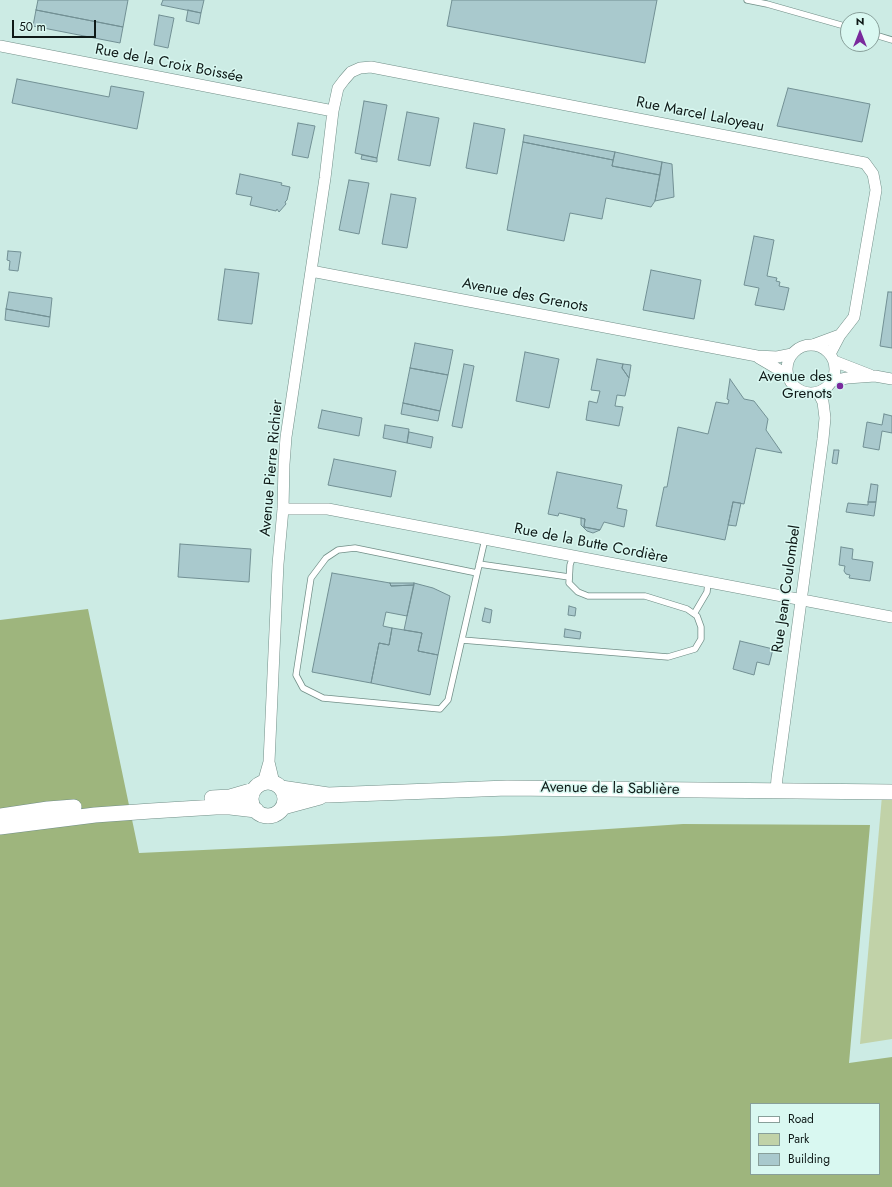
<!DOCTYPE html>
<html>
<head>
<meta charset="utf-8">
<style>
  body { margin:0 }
  #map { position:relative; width:892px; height:1187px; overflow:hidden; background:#ccebe4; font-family:Jost,sans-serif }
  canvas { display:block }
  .legend { position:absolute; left:750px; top:1103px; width:130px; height:72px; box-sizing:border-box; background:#d9f8f1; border:1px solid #889f9a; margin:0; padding:5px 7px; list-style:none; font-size:12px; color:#0e1917 }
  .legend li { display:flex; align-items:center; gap:8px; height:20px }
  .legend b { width:20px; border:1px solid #889f9a }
  .north { position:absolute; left:840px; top:12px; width:40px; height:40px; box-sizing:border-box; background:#d9f8f1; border:1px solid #889f9a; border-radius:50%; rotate:0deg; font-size:11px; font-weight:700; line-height:16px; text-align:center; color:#0e1917 }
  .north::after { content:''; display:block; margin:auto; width:14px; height:18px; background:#792b9d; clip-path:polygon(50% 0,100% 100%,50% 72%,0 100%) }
  .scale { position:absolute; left:12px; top:20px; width:84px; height:18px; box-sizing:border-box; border:2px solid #0e1917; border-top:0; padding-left:5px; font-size:12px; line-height:14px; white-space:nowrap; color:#0e1917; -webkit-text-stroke:3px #d9f8f1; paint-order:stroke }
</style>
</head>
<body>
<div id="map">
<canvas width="892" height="1187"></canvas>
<ul class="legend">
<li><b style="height:5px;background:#fff"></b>Road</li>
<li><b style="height:11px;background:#c1d2a8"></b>Park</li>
<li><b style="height:11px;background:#a9c9cd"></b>Building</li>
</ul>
<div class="north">N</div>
<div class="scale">50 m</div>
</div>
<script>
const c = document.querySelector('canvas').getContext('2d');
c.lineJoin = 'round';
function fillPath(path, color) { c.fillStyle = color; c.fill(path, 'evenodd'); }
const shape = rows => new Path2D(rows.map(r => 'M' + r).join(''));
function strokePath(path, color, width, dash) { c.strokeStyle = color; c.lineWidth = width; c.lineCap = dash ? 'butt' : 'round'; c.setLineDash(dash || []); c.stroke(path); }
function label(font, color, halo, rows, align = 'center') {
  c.font = font + ' Jost,sans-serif'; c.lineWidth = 3; c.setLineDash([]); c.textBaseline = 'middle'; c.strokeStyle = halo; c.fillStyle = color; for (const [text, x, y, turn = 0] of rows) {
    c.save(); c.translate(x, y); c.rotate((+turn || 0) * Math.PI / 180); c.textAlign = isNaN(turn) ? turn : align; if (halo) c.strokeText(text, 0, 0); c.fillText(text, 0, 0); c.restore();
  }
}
fillPath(shape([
  [892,794,892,1039,860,1044,882,796]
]), '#c1d2a8');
fillPath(shape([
  [88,609,139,853,503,836,683,824,870,825,849,1063,892,1057,892,1187,0,1187,0,620],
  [751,1104,879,1104,879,1174,751,1174]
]), '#9eb57d');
const building = shape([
  [38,0,128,0,123,27,36,10,38,0],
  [163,0,204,0,201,13,161,5,163,0],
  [452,0,657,0,645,63,447,26,452,0],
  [36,10,123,27,120,43,33,26,36,10],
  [188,10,201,13,199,24,186,21,188,10],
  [159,15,174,18,168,48,154,45,159,15],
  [17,79,109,97,111,86,144,92,137,129,12,103,17,79],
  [788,88,870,104,862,142,777,126,788,88],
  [364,101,387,105,377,158,355,153,364,101],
  [407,112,439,118,430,166,398,160,407,112],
  [298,123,315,126,308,158,292,155,298,123],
  [474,123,505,129,497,174,466,168,474,123],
  [524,135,615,152,613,160,523,142,524,135],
  [523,142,613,160,612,166,660,175,655,201,651,207,606,198,602,219,570,213,564,241,507,230,523,142],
  [615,152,662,162,660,175,612,166,615,152],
  [362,155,377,158,377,162,361,159,362,155],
  [662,162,672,164,674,197,655,201,662,162],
  [240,174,282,183,281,185,290,187,287,200,285,202,286,204,279,212,277,209,276,211,250,205,252,197,236,194,240,174],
  [349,180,369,183,359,234,339,230,349,180],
  [391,194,416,198,407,248,382,244,391,194],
  [754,236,774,240,767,276,777,278,776,281,780,282,779,286,789,288,784,310,755,305,759,288,744,285,754,236],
  [8,251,21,252,18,271,9,270,10,261,7,260,8,251],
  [225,269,259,273,252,324,218,320,225,269],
  [651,270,701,280,694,319,643,310,651,270],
  [9,292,52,298,50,317,6,309,9,292],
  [888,292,892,292,892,348,880,346,888,292],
  [6,309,50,317,49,327,5,320,6,309],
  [415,343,453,350,448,375,410,368,415,343],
  [525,352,559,359,549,408,516,401,525,352],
  [597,359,623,364,622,368,629,378,625,396,617,395,615,406,623,407,619,426,586,420,589,401,597,403,600,391,591,390,597,359],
  [464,364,474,366,462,428,452,426,464,364],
  [623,364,631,365,629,378,622,368,623,364],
  [410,368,448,375,440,411,403,403,410,368],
  [730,379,744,399,754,401,768,419,766,430,782,453,756,448,744,504,733,502,725,540,656,526,664,487,667,487,678,427,708,434,716,402,728,404,729,400,727,399,730,379],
  [403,403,440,411,438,421,401,414,403,403],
  [322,410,362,418,359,436,318,428,322,410],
  [884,414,892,416,892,433,882,431,879,450,863,447,867,422,882,425,884,414],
  [385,425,409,429,407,443,383,438,385,425],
  [409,432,433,437,431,448,407,443,409,432],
  [834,450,839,450,837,464,832,463,834,450],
  [334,459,396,471,391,497,328,485,334,459],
  [557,472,622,485,617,508,627,510,624,527,604,522,600,530,584,527,585,519,559,513,558,516,548,514,557,472],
  [871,484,878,485,876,502,868,502,871,484],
  [733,502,741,503,736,526,728,525,733,502],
  [868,502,876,502,874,516,846,512,848,503,868,505,868,502],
  [581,518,585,519,584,527,600,530,593,533,587,531,581,525,581,518],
  [180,544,251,549,249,582,178,577,180,544],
  [841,547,853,549,852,559,873,562,870,581,849,578,850,575,846,574,844,571,845,566,839,565,841,547],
  [332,573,390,583,391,586,414,585,407,616,386,612,383,626,392,628,389,645,379,643,371,683,312,672,332,573],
  [390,583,414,583,414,585,391,586,390,583],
  [414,583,433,588,450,596,438,655,418,651,422,633,404,630,414,583],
  [569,606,576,608,575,616,568,615,569,606],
  [485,608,492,610,490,623,482,621,485,608],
  [392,628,422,633,418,651,438,655,430,695,371,683,379,643,389,645,392,628],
  [565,629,581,632,580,639,564,637,565,629],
  [740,641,773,649,769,665,757,662,754,675,733,669,740,641]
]);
fillPath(building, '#a9c9cd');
strokePath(building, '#729094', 1);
const service = shape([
  [747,0,767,4,848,27],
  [872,34,892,40],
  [479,564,569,577],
  [477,573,355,548,338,550,326,558,311,578,296,675,303,688,323,698,440,709,448,700,485,539],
  [694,614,707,592,708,582],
  [462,640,668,657,695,649,701,639,701,627,697,616,687,609,645,596,588,596,578,592,569,583,570,565,573,556]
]);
const minor = shape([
  [0,46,333,111],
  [311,271,757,356,777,357,792,354],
  [813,345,840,335],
  '787 369a24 24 0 1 1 48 0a24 24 0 1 1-48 0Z',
  [759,358,788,375],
  [834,361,870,375],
  [832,381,847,378,875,376,892,379],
  [283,509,328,509,892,617],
  [269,762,274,783],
  [263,783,269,762,278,564,283,509,284,464,286,437,325,178,333,111,338,88,344,80,351,72,360,68,371,67,865,163,873,174,876,190,854,317,840,335,830,354],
  [776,791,777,778,823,439,825,418,823,402,818,392]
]);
const secondary = shape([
  '251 799a17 17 0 1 1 34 0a17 17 0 1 1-34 0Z',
  [281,788,328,795,507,788,892,792],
  [212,798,230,797,254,790],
  [283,807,320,797],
  [0,816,48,809,74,807],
  [0,827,95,815,151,811,216,807,230,807,256,810]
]);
strokePath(service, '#728f88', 7);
strokePath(minor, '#728f88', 12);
strokePath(secondary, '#728f88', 16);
strokePath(service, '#fff', 5.5);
strokePath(minor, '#fff', 11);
strokePath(secondary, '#fff', 15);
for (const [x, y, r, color] of [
  [840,386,4,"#792b9d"]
]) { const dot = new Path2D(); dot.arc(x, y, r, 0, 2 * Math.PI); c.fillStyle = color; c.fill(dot); strokePath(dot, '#d9f8f1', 1.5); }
label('15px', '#0e1917', '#d9f8f1', [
  ["Rue de la Croix Boissée",169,64,11],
  ["Rue Marcel Laloyeau",700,115,11],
  ["Avenue des Grenots",525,296,11],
  ["Avenue Pierre Richier",272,468,-85],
  ["Rue de la Butte Cordière",591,544,11],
  ["Rue Jean Coulombel",787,589,-82],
  ["Avenue de la Sablière",610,789,1]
]);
label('15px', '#0e1917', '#d9f8f1', [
  ["Avenue des",832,377],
  ["Grenots",832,394]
], 'right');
</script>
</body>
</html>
